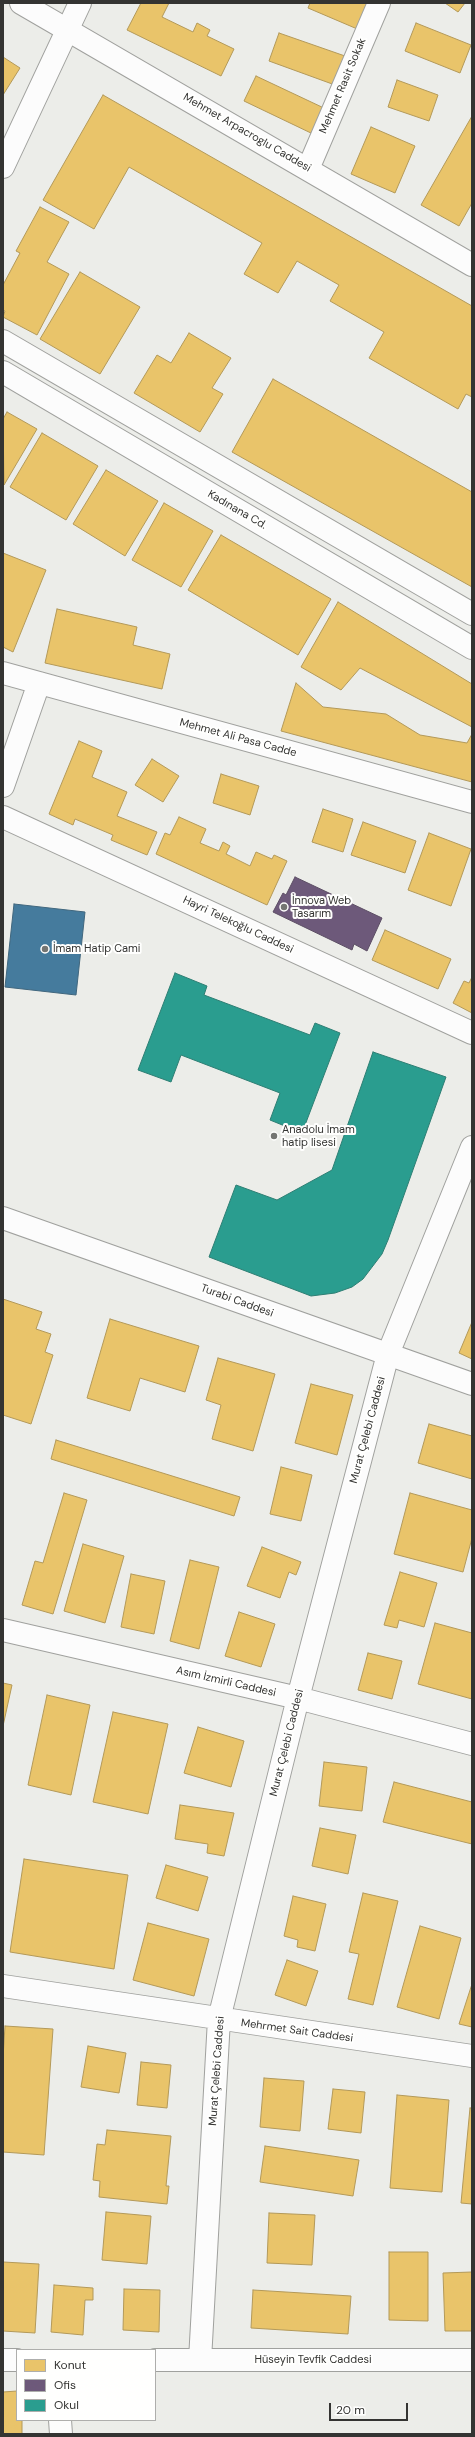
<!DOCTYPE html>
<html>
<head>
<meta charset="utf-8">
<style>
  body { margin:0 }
  #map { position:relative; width:475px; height:2437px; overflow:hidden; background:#ecede9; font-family:"DM Sans",sans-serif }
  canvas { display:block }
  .frame { position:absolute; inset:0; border:4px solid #343432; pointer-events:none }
  .legend { position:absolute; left:16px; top:2349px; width:140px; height:72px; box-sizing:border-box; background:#fffffe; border:1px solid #aeaeac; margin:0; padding:5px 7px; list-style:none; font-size:12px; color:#343432 }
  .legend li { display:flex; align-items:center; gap:8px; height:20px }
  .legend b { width:20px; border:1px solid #aeaeac }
  .scale { position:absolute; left:329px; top:2403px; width:79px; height:18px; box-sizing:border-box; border:2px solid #343432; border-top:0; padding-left:5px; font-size:12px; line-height:14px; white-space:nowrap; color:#343432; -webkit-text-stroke:3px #fffffe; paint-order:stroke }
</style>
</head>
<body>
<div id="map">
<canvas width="475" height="2437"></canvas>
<div class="frame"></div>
<ul class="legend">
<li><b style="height:11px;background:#e9c46a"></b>Konut</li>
<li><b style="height:11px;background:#6d597a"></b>Ofis</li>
<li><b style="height:11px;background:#2a9d8f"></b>Okul</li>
</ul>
<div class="scale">20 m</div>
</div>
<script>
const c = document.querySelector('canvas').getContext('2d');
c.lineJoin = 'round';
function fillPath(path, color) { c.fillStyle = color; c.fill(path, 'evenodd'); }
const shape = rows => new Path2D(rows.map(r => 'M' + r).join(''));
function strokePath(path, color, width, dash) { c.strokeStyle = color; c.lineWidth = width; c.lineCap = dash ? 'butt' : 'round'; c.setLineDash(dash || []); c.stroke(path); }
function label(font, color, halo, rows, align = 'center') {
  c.font = font + ' "DM Sans",sans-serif'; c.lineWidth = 4; c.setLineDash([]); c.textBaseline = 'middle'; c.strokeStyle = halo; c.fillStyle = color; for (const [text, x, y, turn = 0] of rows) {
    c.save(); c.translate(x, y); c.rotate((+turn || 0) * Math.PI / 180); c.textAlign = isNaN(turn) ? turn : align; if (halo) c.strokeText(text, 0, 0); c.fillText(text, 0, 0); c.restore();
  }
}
const homes = shape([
  [141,3,169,3,162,17,193,32,197,23,210,30,207,36,234,49,221,76,127,30,141,3],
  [310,3,373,3,362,31,308,8,310,3],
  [445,3,465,3,458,12,445,3],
  [416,23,471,45,460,73,405,51,416,23],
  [279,33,345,56,335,85,269,61,279,33],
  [3,57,20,68,3,95,3,57],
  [256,76,326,109,313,134,244,101,256,76],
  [397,80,438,95,429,121,388,107,397,80],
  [103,95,472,306,472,397,466,394,458,409,369,358,384,332,330,301,339,285,297,261,278,293,244,274,262,243,129,167,94,229,43,200,103,95],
  [472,116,472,203,459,226,421,205,472,116],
  [371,127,415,146,395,193,351,174,371,127],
  [40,207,69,222,47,262,69,274,37,335,3,317,5,311,3,310,3,285,20,253,16,251,40,207],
  [80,272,140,307,100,374,40,339,80,272],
  [189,333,231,358,212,388,223,394,200,432,134,393,157,355,171,363,189,333],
  [273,379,472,492,472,587,232,452,273,379],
  [7,412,37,429,4,485,3,419,7,412],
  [42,433,98,466,66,520,10,487,42,433],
  [106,470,158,501,125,556,73,524,106,470],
  [164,503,213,531,181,587,132,560,164,503],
  [221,535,331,599,298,655,188,590,221,535],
  [3,553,46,570,13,652,3,647,3,553],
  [338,602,472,684,472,727,360,668,341,690,301,667,338,602],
  [57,609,137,627,133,645,170,654,162,689,45,663,57,609],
  [296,683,323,707,386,714,420,735,467,743,472,734,472,782,281,731,296,683],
  [79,741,102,751,92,777,127,792,117,816,157,832,147,855,111,840,113,835,75,819,73,825,49,814,79,741],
  [152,759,179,776,163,802,135,785,152,759],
  [221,774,259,786,250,815,213,803,221,774],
  [323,809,353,819,343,852,312,842,323,809],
  [179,817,206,829,200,843,219,851,223,842,230,846,226,854,250,866,256,852,272,859,274,855,287,861,267,905,156,854,165,833,170,835,179,817],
  [363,822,416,841,405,873,351,855,363,822],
  [429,833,471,849,451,906,408,890,429,833],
  [385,930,451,959,438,989,372,960,385,930],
  [472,977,472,1013,453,1003,464,981,469,983,472,977],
  [3,1299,42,1312,36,1329,51,1334,45,1352,53,1355,31,1424,3,1415,3,1299],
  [110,1319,199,1346,185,1392,140,1378,130,1411,87,1398,110,1319],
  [472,1322,472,1359,459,1353,472,1322],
  [218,1358,275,1374,253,1451,212,1439,221,1405,206,1400,218,1358],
  [311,1384,353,1395,337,1455,295,1443,311,1384],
  [429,1424,472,1436,472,1479,418,1463,429,1424],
  [56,1440,240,1497,234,1516,51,1459,56,1440],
  [281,1467,312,1475,301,1521,270,1514,281,1467],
  [64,1493,87,1500,53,1614,22,1605,35,1561,43,1563,64,1493],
  [410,1493,472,1510,472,1538,463,1572,394,1554,410,1493],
  [83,1544,124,1556,105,1623,64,1611,83,1544],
  [262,1547,301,1562,296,1575,289,1572,280,1598,247,1586,262,1547],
  [190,1560,219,1567,199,1649,170,1641,190,1560],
  [400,1572,437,1583,424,1627,399,1620,397,1628,384,1625,400,1572],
  [131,1574,165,1581,154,1634,121,1627,131,1574],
  [239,1612,275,1624,261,1667,225,1656,239,1612],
  [435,1623,472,1633,472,1699,418,1684,435,1623],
  [368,1653,402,1661,392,1699,358,1690,368,1653],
  [3,1683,12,1685,3,1726,3,1683],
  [47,1695,90,1705,71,1795,28,1785,47,1695],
  [113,1712,168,1724,148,1814,93,1802,113,1712],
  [198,1727,244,1741,231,1787,184,1773,198,1727],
  [324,1762,367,1767,362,1811,319,1806,324,1762],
  [394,1782,472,1802,472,1844,383,1822,394,1782],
  [180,1805,234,1813,224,1856,207,1853,208,1844,175,1839,180,1805],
  [320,1828,356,1835,348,1874,312,1866,320,1828],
  [24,1859,128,1875,114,1969,10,1952,24,1859],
  [166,1865,208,1877,198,1911,156,1898,166,1865],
  [363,1893,398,1901,373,2005,348,1999,359,1954,349,1952,363,1893],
  [293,1896,326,1904,315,1951,297,1947,298,1940,284,1936,293,1896],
  [148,1923,209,1939,194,1996,133,1980,148,1923],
  [420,1926,461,1938,439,2019,397,2007,420,1926],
  [287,1960,318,1971,306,2006,275,1995,287,1960],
  [472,1984,472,2027,459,2024,472,1984],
  [5,2026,53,2029,44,2155,3,2152,3,2058,5,2026],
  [88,2046,126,2053,119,2093,81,2087,88,2046],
  [141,2062,171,2065,167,2108,137,2105,141,2062],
  [264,2078,304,2081,300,2131,260,2127,264,2078],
  [333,2089,365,2092,361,2133,328,2129,333,2089],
  [397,2095,449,2100,442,2192,390,2188,397,2095],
  [470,2108,472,2108,472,2204,461,2203,470,2108],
  [107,2130,171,2136,166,2186,169,2186,167,2204,99,2197,100,2181,93,2180,97,2144,105,2145,107,2130],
  [265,2146,359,2160,353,2196,260,2182,265,2146],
  [106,2212,151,2216,147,2264,102,2260,106,2212],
  [269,2213,315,2215,312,2265,267,2263,269,2213],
  [389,2252,428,2252,428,2321,389,2320,389,2252],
  [3,2262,39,2264,35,2333,3,2331,3,2262],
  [472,2272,472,2331,445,2331,443,2273,472,2272],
  [54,2285,93,2288,93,2300,85,2300,83,2335,51,2332,54,2285],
  [124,2289,160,2290,159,2332,123,2330,124,2289],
  [253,2290,351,2296,348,2334,251,2328,253,2290],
  [17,2391,17,2420,22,2420,22,2434,3,2434,3,2392,17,2391]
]);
fillPath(homes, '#e9c46a');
strokePath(homes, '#b39959', 1);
const offices = shape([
  [295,877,382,918,367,951,354,944,352,950,273,912,283,893,286,895,295,877]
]);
fillPath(offices, '#6d597a');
strokePath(offices, '#5c4e64', 1);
const schools = shape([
  [175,973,207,986,204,995,310,1035,315,1023,340,1033,302,1133,270,1120,280,1093,181,1055,171,1082,138,1070,175,973],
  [373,1052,446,1077,388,1240,382,1254,363,1279,352,1287,335,1293,311,1296,209,1257,236,1185,277,1200,332,1170,373,1052]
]);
fillPath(schools, '#2a9d8f');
strokePath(schools, '#2d7e73', 1);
const public = shape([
  [14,904,85,912,76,995,5,987,14,904]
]);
fillPath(public, '#457b9d');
strokePath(public, '#40667d', 1);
const street = shape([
  [21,3,472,265],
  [308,169,379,3],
  [3,673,472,802],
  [3,786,39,683],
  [3,817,472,1033],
  [3,1218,472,1384],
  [3,1630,298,1698,472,1744],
  [3,1986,472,2056],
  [200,2360,219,2019,298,1698,388,1354,472,1147],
  [60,2420,61,2434]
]);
const secondary = shape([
  [3,167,80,3],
  [3,341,472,614],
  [3,372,472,648],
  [3,2360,17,2360],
  [155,2360,472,2360]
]);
strokePath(street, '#a0a19e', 24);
strokePath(secondary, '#a0a19e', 24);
strokePath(street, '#fcfcfc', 22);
strokePath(secondary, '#fcfcfc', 22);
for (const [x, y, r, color] of [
  [284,907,4,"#747572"],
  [45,949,4,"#747572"],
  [274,1136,4,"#747572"]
]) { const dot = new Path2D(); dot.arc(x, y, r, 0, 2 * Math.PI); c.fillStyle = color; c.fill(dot); strokePath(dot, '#fffffe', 1.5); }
label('11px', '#343432', '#fffffe', [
  ["Mehmet Rasit Sokak",343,86,-67],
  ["Mehmet Arpacroglu Caddesi",247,133,30],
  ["Kadınana Cd.",237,510,30],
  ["Mehmet Ali Pasa Cadde",238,738,15],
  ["Hayri Telekoğlu Caddesi",238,925,25],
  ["Turabi Caddesi",237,1301,20],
  ["Murat Çelebi Caddesi",368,1430,-75],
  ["Asım İzmirli Caddesi",226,1682,13],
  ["Murat Çelebi Caddesi",287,1743,-76],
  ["Mehrmet Sait Caddesi",297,2031,8],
  ["Murat Çelebi Caddesi",217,2071,-86],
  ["Hüseyin Tevfik Caddesi",313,2360]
]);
label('11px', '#343432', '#fffffe', [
  ["İnnova Web",292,901],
  ["Tasarım",292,914],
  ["İmam Hatip Cami",53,949],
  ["Anadolu İmam",282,1130],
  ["hatip lisesi",282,1143]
], 'left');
</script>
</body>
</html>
